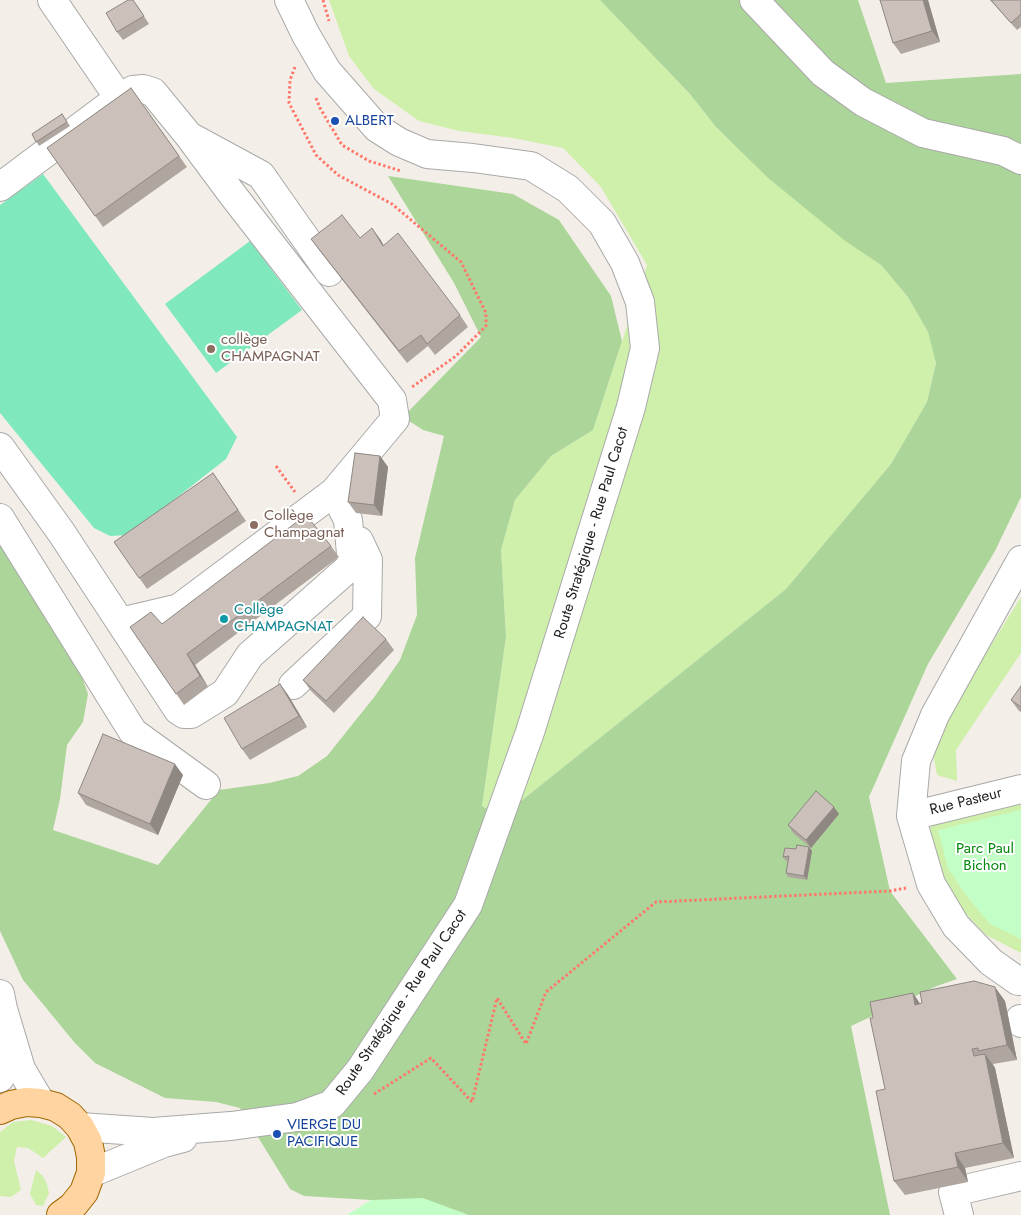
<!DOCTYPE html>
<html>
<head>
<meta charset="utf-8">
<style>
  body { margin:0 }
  canvas { display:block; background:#f3efe8 }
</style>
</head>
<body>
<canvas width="1021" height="1215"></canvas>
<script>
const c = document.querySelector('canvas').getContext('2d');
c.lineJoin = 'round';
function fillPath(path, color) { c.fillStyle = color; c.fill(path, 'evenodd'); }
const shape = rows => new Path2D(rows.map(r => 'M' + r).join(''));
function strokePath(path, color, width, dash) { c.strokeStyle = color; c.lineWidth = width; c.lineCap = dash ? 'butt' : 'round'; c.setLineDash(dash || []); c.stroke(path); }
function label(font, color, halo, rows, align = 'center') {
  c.font = font + ' Jost,sans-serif'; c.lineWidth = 4; c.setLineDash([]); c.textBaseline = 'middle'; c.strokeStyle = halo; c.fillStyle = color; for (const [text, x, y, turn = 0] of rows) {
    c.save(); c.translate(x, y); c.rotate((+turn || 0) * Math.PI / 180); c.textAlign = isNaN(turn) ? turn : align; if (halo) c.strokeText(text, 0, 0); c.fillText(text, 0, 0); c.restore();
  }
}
fillPath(shape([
  [329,0,600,0,690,94,716,127,767,177,881,265,908,297,928,332,936,362,927,402,891,464,786,589,501,817,482,806,506,637,501,550,515,500,551,456,593,430,647,265,601,187,563,148,513,138,459,131,419,121,374,89,349,56],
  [1021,597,1021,653,956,750,957,781,937,775,931,741],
  [1021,800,1021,953,986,935,962,910,934,859,928,839,931,826,940,818],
  [31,1120,52,1126,66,1137,43,1158,28,1148,17,1147,14,1161,21,1190,11,1197,0,1196,0,1132,13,1122],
  [36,1170,43,1176,47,1184,49,1193,43,1206,36,1205,30,1194]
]), '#cef0aa');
fillPath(shape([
  [600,0,858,0,886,83,1021,74,1021,497,995,551,928,664,869,797,890,891,957,979,937,986,851,1026,890,1215,457,1215,371,1200,304,1196,290,1189,240,1108,216,1102,165,1098,95,1063,75,1043,23,980,0,931,0,530,60,617,88,694,83,722,67,745,60,799,53,830,158,865,219,790,269,783,298,776,327,756,375,696,400,660,417,615,415,558,444,436,423,430,403,417,481,337,454,283,388,176,513,194,559,220,611,296,622,341,593,430,551,456,515,500,501,550,506,637,482,806,501,817,786,589,891,464,927,402,936,363,928,332,908,297,881,265,844,240,767,177,716,127,690,94]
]), '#acd599');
fillPath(shape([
  [1021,810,1021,939,990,924,965,894,948,868,938,830],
  [423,1198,469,1215,347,1215,371,1200]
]), '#c3fec6');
fillPath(shape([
  [43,174,237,437,226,459,129,535,110,536,94,528,0,413,0,205],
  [250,241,302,310,216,373,165,304]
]), '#80e8bd');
const minor = shape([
  [754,0,823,73,863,102,923,133,1003,151,1021,160],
  [119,98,133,90,143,89,153,92,189,136,261,175,329,272],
  [0,187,119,98,52,0],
  [0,447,61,532,178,710,184,714,191,714,225,693,250,655,352,565,348,520,334,492,395,419,392,400,232,194,189,136],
  [0,518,133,732,206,785],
  [1021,560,935,715,916,761,911,816,931,884,956,926,991,962,1018,981,1021,981],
  [120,622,179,608,334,492],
  [293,685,367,616,368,560,359,541],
  [911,816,1021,789],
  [0,994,3,1009,21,1069,41,1103],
  [1020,1019,1021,1023],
  [0,1078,2,1030],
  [80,1127,153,1132,231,1126,297,1117,332,1104,360,1070,468,905,530,732,631,407,645,348,640,302,625,263,602,223,568,189,531,166,473,158,427,154,399,142,377,128,327,71,306,35,289,0],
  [91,1173,164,1143,183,1138],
  [959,1215,953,1192,1021,1176]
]);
const major = shape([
  [0,1110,11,1105,26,1102,41,1103,56,1107,70,1116,80,1127,88,1142,91,1157,91,1173,84,1192,72,1207,61,1215]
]);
strokePath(minor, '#a9a9a9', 30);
strokePath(major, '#9f6700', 30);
strokePath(shape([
  [323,0,329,21],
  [295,67,290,80,289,103,316,155,338,175,392,204,461,262,486,313,486,326,456,356,412,387],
  [316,98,320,108,342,145,369,161,401,171],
  [276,466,295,492],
  [374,1094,431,1058,472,1102,497,998,526,1044,546,992,656,902,890,891,906,888]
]), '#ff786c', 3, [2.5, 2.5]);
strokePath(minor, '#fff', 28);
strokePath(major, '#ffd4a0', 28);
fillPath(shape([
  [880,0,928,0,940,42,901,54,893,43],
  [990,0,1021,0,1021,27,1017,30],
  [137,5,149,24,123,40,117,32],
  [131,88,187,167,103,227,47,148],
  [62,114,70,126,39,146,32,134],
  [360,238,380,239,384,246,460,315,468,327,435,355,428,346,407,363,319,250,311,239],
  [380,456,388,467,382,516,356,513,348,502],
  [213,473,246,521,147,589,114,542],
  [331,546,339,557,195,665,208,687,184,705,130,627,162,624],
  [386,639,394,650,334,713,311,691,303,680],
  [280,684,288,695,307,727,250,760,242,749],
  [1021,686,1021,712,1019,711,1011,700],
  [183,775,158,835,86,805,78,793],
  [839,814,811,848,793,833,788,825],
  [809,847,812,851,807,880,788,877,786,873,788,860,786,861,783,857,796,849],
  [913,993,920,1004,1005,1001,1017,1060,993,1064,995,1068,1014,1158,965,1168,968,1182,905,1195,894,1181,885,1089,873,1018]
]), '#afa6a0');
fillPath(shape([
  [923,0,928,0,940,42,932,31],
  [372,228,380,239,391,258,383,246],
  [380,456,388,467,382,516,374,505],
  [187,654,195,665,208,687,200,676],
  [280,684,288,695,307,727,299,716],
  [175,764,183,775,158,835,150,824],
  [834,807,839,814,811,848,806,840],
  [809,847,812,851,807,880,804,876],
  [995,987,1005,1001,1017,1060,1007,1045],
  [913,993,923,1008,915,1005],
  [985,1054,995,1068,1014,1158,1003,1143],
  [955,1153,965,1168,968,1182,958,1167]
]), '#8e8782');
const building = shape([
  [128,0,133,0,144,16,117,32,106,13,128,0],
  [880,0,923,0,932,31,893,43,880,0],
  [991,0,1021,0,1021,14,1011,23,991,0],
  [131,88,179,156,95,216,47,148,131,88],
  [62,114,67,122,36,142,32,134,62,114],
  [342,215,360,238,372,228,383,246,398,233,460,315,427,344,421,335,399,351,311,239,342,215],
  [355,453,380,456,374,505,348,502,355,453],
  [213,473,238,510,139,578,114,542,213,473],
  [306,515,331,546,187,654,200,676,176,694,130,627,151,612,162,624,306,515],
  [363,617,386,639,326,701,303,680,363,617],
  [280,684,299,716,242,749,224,718,280,684],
  [1021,686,1021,707,1011,700,1021,686],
  [103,734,175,764,150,824,78,793,103,734],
  [816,791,834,807,806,840,788,825,816,791],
  [797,845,809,847,804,876,786,873,789,856,783,857,785,848,796,849,797,845],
  [974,981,995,987,1007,1045,978,1051,978,1048,972,1049,974,1056,985,1054,1003,1143,955,1153,958,1167,894,1181,876,1091,885,1089,870,1018,873,1018,870,1002,913,993,915,1005,922,1003,920,992,974,981]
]);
fillPath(building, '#cbc1ba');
strokePath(building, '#8e8782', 1);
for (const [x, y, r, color] of [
  [335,121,5,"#1a4fb4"],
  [211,349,5,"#8d6e63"],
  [254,525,5,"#8d6e63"],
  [224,619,5,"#0f9aa8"],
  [277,1134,5,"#1a4fb4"]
]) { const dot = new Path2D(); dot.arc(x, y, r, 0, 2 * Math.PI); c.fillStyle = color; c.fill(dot); strokePath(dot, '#fff', 2); }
label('15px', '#164399', '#fff', [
  ["ALBERT",345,121],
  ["VIERGE DU",287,1125],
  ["PACIFIQUE",287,1142]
], 'left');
label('15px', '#785e54', '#fff', [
  ["collège",221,340],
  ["CHAMPAGNAT",221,357],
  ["Collège",264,516],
  ["Champagnat",264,533]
], 'left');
label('15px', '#222', '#fff', [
  ["Route Stratégique - Rue Paul Cacot",592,533,-73],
  ["Rue Pasteur",966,802,-14],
  ["Route Stratégique - Rue Paul Cacot",402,1003,-56]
]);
label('15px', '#0d838f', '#fff', [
  ["Collège",234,610],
  ["CHAMPAGNAT",234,627]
], 'left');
label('15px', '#02880a', '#fff', [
  ["Parc Paul",985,849],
  ["Bichon",985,866]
]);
</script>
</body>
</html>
